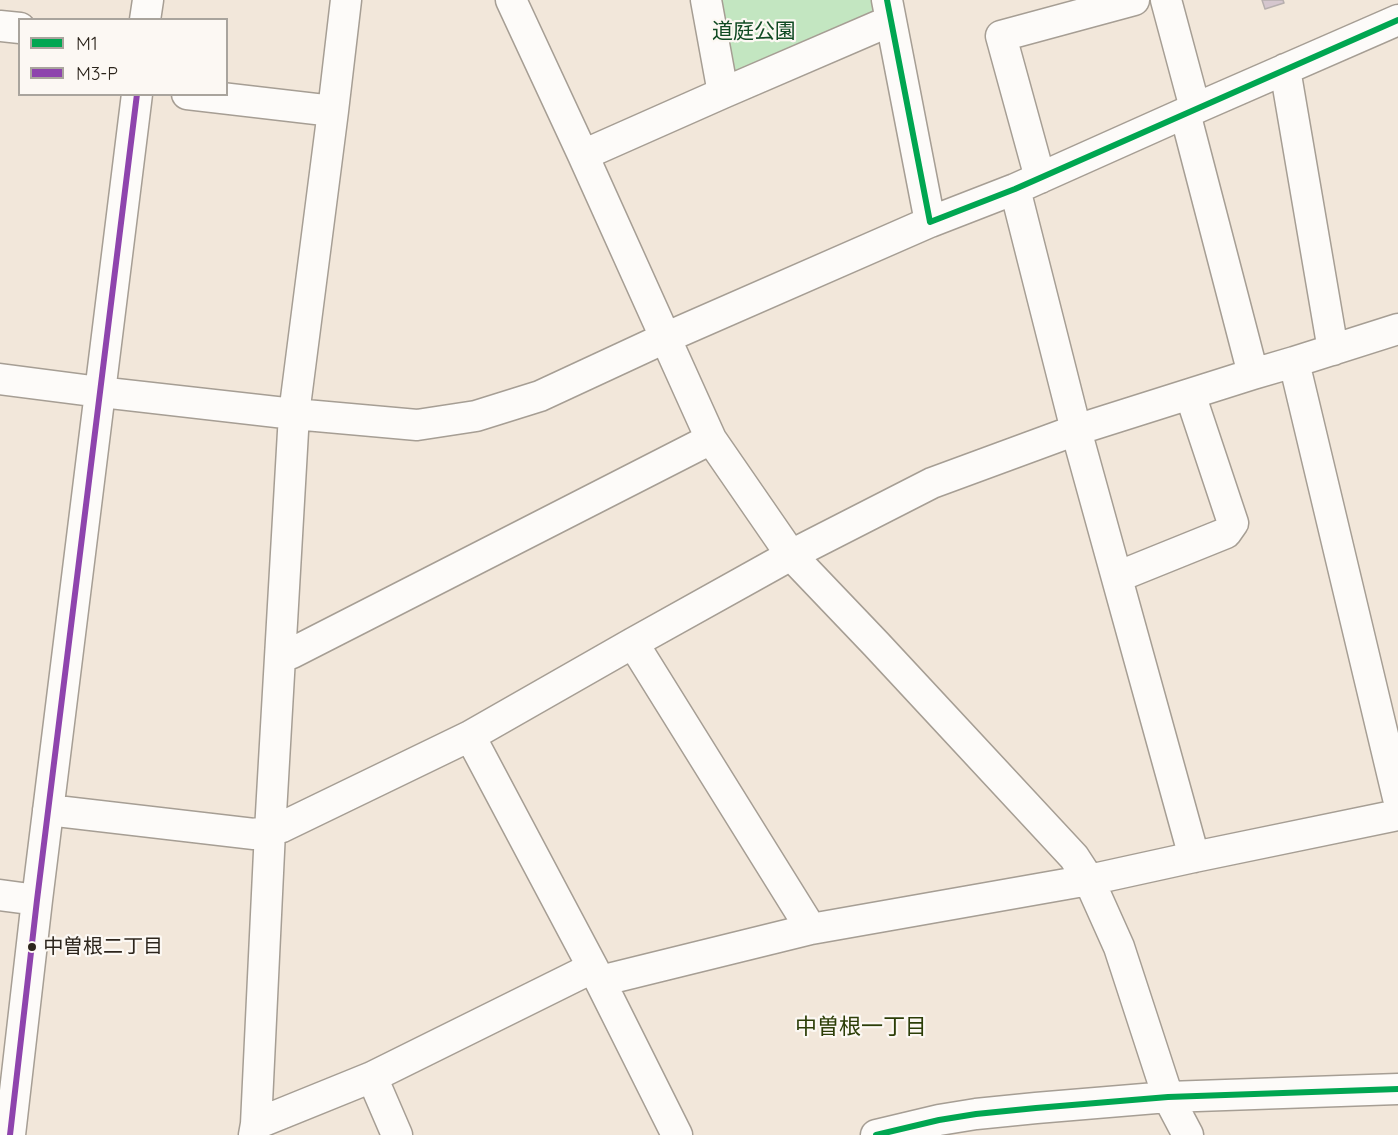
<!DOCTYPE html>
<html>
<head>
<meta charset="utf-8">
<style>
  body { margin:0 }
  #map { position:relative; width:1398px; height:1135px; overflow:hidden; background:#f2e7da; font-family:Quicksand,sans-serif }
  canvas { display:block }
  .legend { position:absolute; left:18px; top:18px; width:210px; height:78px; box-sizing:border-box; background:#fcf8f3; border:2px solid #a9a49d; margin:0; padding:8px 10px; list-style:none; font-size:18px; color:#2c251c }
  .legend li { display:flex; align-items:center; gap:12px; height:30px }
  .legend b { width:30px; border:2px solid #a9a49d }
</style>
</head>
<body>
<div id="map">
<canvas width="1398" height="1135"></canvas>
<ul class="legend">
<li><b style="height:8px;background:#00a651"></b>M1</li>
<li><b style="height:8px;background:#8e44ad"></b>M3-P</li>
</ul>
</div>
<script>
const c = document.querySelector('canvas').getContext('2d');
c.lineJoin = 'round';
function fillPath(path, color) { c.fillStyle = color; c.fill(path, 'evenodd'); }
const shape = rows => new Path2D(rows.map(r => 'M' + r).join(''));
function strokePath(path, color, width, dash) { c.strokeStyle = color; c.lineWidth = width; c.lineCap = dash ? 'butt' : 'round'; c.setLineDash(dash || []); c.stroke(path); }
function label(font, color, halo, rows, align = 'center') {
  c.font = font + ' Quicksand,"Noto Sans JP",sans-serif'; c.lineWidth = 4.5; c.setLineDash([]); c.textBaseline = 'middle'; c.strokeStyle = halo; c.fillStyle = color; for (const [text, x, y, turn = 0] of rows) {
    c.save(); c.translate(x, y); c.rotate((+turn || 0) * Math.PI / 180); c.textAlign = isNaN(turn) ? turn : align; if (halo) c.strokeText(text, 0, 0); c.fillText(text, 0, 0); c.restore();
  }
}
fillPath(shape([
  [717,0,876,0,879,13,731,75]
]), '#c3e6c1');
const building = shape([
  [1262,0,1283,0,1284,3,1265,9,1262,0]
]);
fillPath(building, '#d5c6ce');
strokePath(building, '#b7afae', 1.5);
const minor = shape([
  [511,0,583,155,711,439,791,555,876,644,1074,857,1089,880,1119,947,1168,1097,1188,1135],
  [706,0,723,93],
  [887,0,930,222],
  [1166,0,1195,108],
  [145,20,148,0],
  [0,26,20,28],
  [1285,69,1333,350],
  [187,94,333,111],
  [1185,113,1253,374],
  [583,155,723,93,890,21],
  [1040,178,1001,36,1134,0],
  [1015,189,1076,430,1194,857],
  [1294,362,1398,798],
  [0,379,100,392,294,414,417,425,476,416,540,396,665,338,930,222,1015,189,1185,113,1398,20],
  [1117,577,1226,533,1233,523,1190,394],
  [633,643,811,929],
  [280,658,292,653,711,439],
  [470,736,600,981,677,1135],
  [48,810,254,834,270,831,282,827,470,736,633,643,791,555,932,483,1076,430,1253,374,1294,362,1398,329],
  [0,895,37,900],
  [600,981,811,929,1089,880,1194,857,1398,815],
  [372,1077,397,1135],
  [256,1124,372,1077,592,968],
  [10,1135,37,900,137,94],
  [254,1135,256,1124,270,831,294,414,333,111,346,0],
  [876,1135,939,1120,976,1114,1036,1108,1168,1097,1398,1089]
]);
strokePath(minor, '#a69e94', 33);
strokePath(minor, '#fdfbf9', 30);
strokePath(shape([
  [887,0,930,222],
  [930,222,1015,189,1398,20],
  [876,1135,939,1120,976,1114,1036,1108,1168,1097,1398,1089]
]), '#00a651', 6);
strokePath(shape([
  [10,1135,37,900,137,94]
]), '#8e44ad', 6);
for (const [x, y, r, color] of [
  [32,947,5,"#2c251c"]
]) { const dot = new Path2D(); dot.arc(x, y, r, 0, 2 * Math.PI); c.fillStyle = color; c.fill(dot); strokePath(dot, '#fcf8f3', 2); }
label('20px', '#2c251c', '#fcf8f3', [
  ["中曽根二丁目",43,947]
], 'left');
label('21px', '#104a23', '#fcf8f3', [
  ["道庭公園",754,32]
]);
label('22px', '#2c3e08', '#fcf8f3', [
  ["中曽根一丁目",861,1027]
]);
</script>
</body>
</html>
